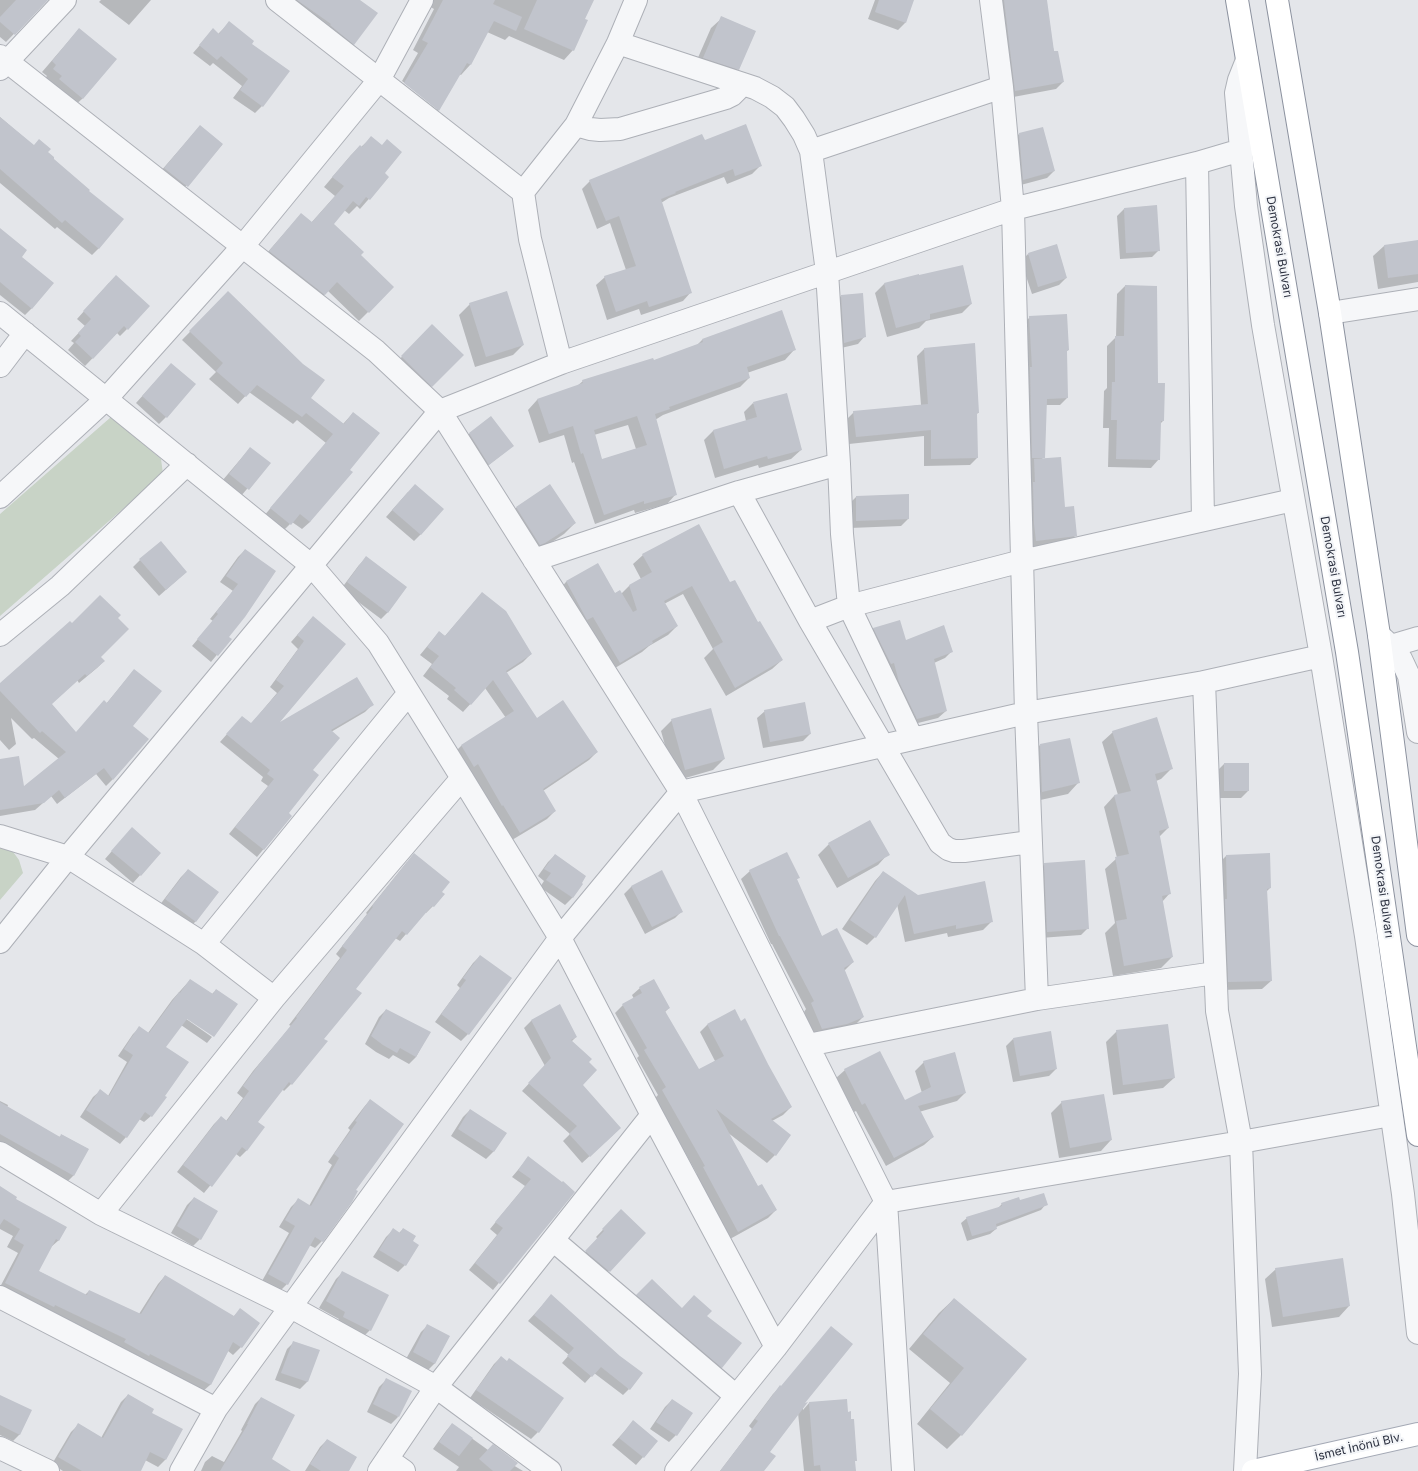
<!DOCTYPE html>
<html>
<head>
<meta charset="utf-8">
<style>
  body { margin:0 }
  canvas { display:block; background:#e4e6ea }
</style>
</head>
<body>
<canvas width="1418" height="1471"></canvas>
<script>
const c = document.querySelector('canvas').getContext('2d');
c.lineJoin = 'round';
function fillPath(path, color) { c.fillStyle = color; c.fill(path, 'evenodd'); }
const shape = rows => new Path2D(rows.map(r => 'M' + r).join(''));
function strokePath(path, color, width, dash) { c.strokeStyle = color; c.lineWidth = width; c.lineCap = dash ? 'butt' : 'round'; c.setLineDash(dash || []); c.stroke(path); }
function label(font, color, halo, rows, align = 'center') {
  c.font = font + ' Inter,sans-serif'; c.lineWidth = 4; c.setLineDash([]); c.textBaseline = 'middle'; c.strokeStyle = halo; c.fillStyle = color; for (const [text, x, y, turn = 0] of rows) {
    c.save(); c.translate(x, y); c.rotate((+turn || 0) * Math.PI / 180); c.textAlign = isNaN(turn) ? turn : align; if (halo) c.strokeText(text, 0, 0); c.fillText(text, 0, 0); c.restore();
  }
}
fillPath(shape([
  [111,417,161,459,163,474,0,616,0,514],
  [0,847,11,849,19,860,23,873,0,900]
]), '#c8d3c6');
fillPath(shape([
  [0,0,45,0,46,1,6,42,0,37],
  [101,0,151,0,129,25,99,2],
  [292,0,358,0,354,44,347,51],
  [430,0,593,0,584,20,573,50,564,60,509,36,505,40,487,32,470,65,461,75,459,74,438,110,429,120,395,94,401,82,437,110,437,108,402,81,418,53,413,50,434,9,427,5],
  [875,0,913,0,905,23,898,30,868,19],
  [994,0,1045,0,1054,53,1063,82,1056,89,1008,98],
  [722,18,738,69,727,80,693,69,711,28],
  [229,23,250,44,288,71,262,106,255,113,233,98,242,86,213,63,210,66,193,53,213,30,218,34],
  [79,29,115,59,82,99,71,109,43,80,47,76,42,72],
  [0,117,34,146,47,152,52,159,88,191,99,248,92,255,57,227,55,229,0,183],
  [200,126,222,145,176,197,154,179],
  [1019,134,1054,171,1047,178,1017,186,1012,141],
  [371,138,384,174,388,177,360,209,357,206,349,214,344,210,332,224,360,255,393,287,359,321,328,291,315,304,260,261,301,214,311,223,335,196,324,187,351,155,360,146,361,147],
  [761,165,752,174,727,184,724,177,669,198,661,203,691,292,683,301,641,315,639,309,607,320,596,285,605,277,626,270,610,223,597,229,582,189,590,181],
  [1124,209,1159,250,1152,257,1120,259,1117,216],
  [0,231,21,257,32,308,25,315,0,295],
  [1418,241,1418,282,1378,289,1373,256,1384,246],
  [1028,254,1066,278,1059,285,1032,294,1021,261],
  [109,283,127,329,120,336,117,333,85,366,68,350,74,343,71,341,85,326,77,319],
  [884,284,971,304,962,313,926,321,919,328,887,337,875,293],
  [1125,286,1157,384,1163,421,1160,424,1159,459,1151,468,1108,467,1109,428,1103,428,1104,391,1107,388,1107,346,1116,337,1117,294],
  [228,293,310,398,343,424,353,413,310,522,302,529,292,522,282,532,263,517,326,443,297,420,293,424,249,392,238,404,209,379,216,372,182,340],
  [841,296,865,336,858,344,837,349,834,303],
  [470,304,523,345,513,355,475,367,459,315],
  [781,312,794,350,785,360,747,373,749,378,740,387,663,415,655,420,676,494,667,504,635,513,634,510,595,524,574,462,572,463,564,435,539,443,528,410,537,400,577,386,583,381,653,361,696,346,702,340],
  [628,425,636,449,602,461,594,435],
  [1030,317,1068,350,1066,352,1067,398,1060,405,1045,405,1044,457,1042,459,1076,535,1069,542,1029,548,1023,324],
  [432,326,462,355,421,397,391,368],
  [924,349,978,413,976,415,977,458,970,465,924,466,924,436,849,444,847,419,854,412,921,405,917,356],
  [171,364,166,417,159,424,136,403],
  [753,403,801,450,791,459,759,468,758,465,715,478,704,440,713,431,746,421,744,412],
  [491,418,505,452,481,471,462,441,469,434],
  [250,448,269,463,241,496,222,481],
  [550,486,575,523,564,534,534,554,506,519,516,508],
  [408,492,421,534,414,541,386,517],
  [856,497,908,519,901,526,850,528,849,504],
  [245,550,228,637,230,639,211,662,192,646,213,621,210,619,233,591,220,582,238,557],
  [643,555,729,584,782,660,772,669,726,696,704,658,713,649,683,594,664,604,677,626,668,635,649,646,642,652,610,671,557,592,566,582,598,565,615,594,621,594,629,586,641,579,633,564],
  [366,558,388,612,381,619,341,589,359,565],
  [140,560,186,572,159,596,133,567],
  [482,593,531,654,523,662,506,673,537,719,597,752,589,760,543,791,555,811,547,819,512,840,453,754,461,746,506,718,485,688,463,712,447,699,449,696,423,676,432,664,420,655,439,632,445,636],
  [313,617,276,725,372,705,365,712,331,732,312,771,287,813,291,816,257,857,229,834,268,786,261,781,263,777,220,742,242,717,251,724,277,693,270,687,298,649,291,642],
  [874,628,905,641,952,651,945,658,934,663,946,711,938,718,910,725,867,635],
  [100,657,104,661,97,668,79,683,77,680,51,704,76,733,106,704,134,670,113,779,106,786,96,774,57,804,51,796,35,810,0,816,0,760,24,788,59,759,34,738,32,739,11,718,16,744,9,750,0,740,0,685],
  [765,711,810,734,803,741,763,748,757,718],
  [672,720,724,759,713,770,675,781,661,731],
  [1113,732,1172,768,1161,779,1156,781,1168,828,1159,837,1170,893,1162,902,1172,957,1161,968,1113,976,1105,933,1115,923,1105,869,1117,858,1104,807,1114,796,1118,795,1102,742],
  [1040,745,1078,783,1068,794,1031,802,1029,756],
  [1224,764,1248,764,1248,791,1241,798,1217,798,1217,771],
  [125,836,160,853,133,883,105,859],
  [829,844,888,854,878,865,837,888,818,855],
  [1269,854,1270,888,1266,892,1271,981,1262,989,1220,990,1217,865,1226,856],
  [555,855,582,884,572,898,565,905,540,887,544,881,538,876,548,862],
  [407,862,441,892,433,906,426,913,425,912,400,941,395,938,354,989,323,1039,291,1084,284,1091,282,1089,257,1122,247,1150,240,1157,236,1154,204,1193,177,1172,214,1124,221,1117,226,1121,243,1098,237,1093,253,1071,291,1026,289,1025,340,958,336,954,367,914,366,913],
  [1045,864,1088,928,1081,935,1040,938,1038,871],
  [188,870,196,921,189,928,159,906,181,877],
  [750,871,798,878,796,880,822,937,853,962,844,971,863,1017,855,1025,814,1037,804,1012,806,1009,772,944,771,944,741,879],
  [661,872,682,911,675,918,645,934,624,894,631,887],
  [883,872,918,896,992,921,983,930,948,937,947,933,905,942,897,904,875,937,867,945,842,929,875,881],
  [480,956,468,1034,461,1041,435,1022,460,988,457,985,473,963],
  [190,980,212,994,216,990,236,1004,184,1015,182,1016,212,1037,207,1043,181,1025,165,1047,151,1116,144,1122,139,1119,126,1137,120,1144,80,1117,93,1097,100,1091,108,1096,127,1062,118,1056,133,1034,139,1028,148,1033,172,1000],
  [640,988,669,1008,665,1012,698,1071,715,1061,700,1032,707,1025,740,1022,767,1064,791,1107,783,1115,772,1121,775,1155,767,1163,727,1132,758,1187,776,1210,768,1218,730,1239,696,1176,697,1174,655,1098,658,1095,637,1058,639,1056,615,1013,623,1005,634,999,632,995],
  [559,1006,576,1037,571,1042,587,1062,581,1085,613,1135,582,1163,563,1141,570,1134,522,1091,545,1066,524,1028,531,1021],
  [386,1010,429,1033,416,1057,409,1064,393,1055,389,1059,376,1052,365,1044,379,1017],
  [1117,1031,1174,1078,1163,1088,1113,1095,1106,1042],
  [1013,1039,1056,1069,1049,1076,1013,1082,1006,1046],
  [924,1062,965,1093,957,1101,919,1112,933,1137,924,1145,886,1166,856,1111,854,1112,836,1078,845,1070,905,1102,922,1093,915,1071],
  [370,1100,355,1190,322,1241,315,1248,309,1245,287,1284,280,1291,262,1281,289,1233,279,1227,291,1207,298,1200,309,1206,332,1165,328,1162,350,1130,348,1128,364,1107],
  [0,1101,8,1105,7,1108,59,1137,62,1135,88,1149,73,1176,66,1183,0,1145],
  [1062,1102,1111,1140,1101,1151,1059,1158,1051,1113],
  [470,1110,505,1134,493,1152,486,1159,451,1136,463,1117],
  [528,1158,574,1192,493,1290,469,1270,497,1235,490,1229,525,1186,512,1177],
  [0,1187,59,1240,51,1247,38,1271,85,1295,89,1291,139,1314,158,1284,165,1276,233,1317,240,1310,259,1324,241,1347,233,1355,228,1351,210,1385,202,1392,117,1350,119,1346,47,1312,0,1287,18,1253,7,1247,13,1236,0,1229],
  [194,1198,200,1239,193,1246,171,1233,187,1205],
  [1020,1202,1046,1204,1041,1210,996,1227,996,1229,990,1234,967,1241,961,1223,967,1218,998,1208,1002,1204],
  [621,1211,645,1233,602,1278,579,1259,598,1239,596,1237],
  [403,1229,412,1241,405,1265,398,1272,373,1257,386,1237,393,1230,399,1233],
  [1276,1269,1349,1306,1339,1317,1272,1327,1265,1279],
  [343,1272,370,1330,363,1337,336,1324,339,1319,319,1308,336,1279],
  [652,1280,682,1309,722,1367,715,1374,630,1302],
  [551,1296,629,1389,623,1395,594,1373,585,1383,562,1363,569,1355,528,1321],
  [954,1299,1026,1359,961,1435,947,1449,917,1424,950,1383,909,1349,939,1313],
  [428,1325,435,1363,428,1370,406,1359,421,1332],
  [294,1342,318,1351,307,1382,300,1389,275,1380,287,1349],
  [501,1357,538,1432,531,1439,470,1398,494,1364],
  [386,1380,398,1417,391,1424,367,1412,379,1387],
  [780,1387,803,1404,803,1410,809,1403,847,1413,850,1420,854,1471,804,1471,798,1413,769,1452,763,1471,720,1471,752,1429,749,1426,773,1394],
  [128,1395,150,1413,181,1429,165,1460,158,1467,145,1460,140,1471,63,1471,52,1464,71,1432,78,1425,101,1438,121,1402],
  [0,1396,20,1434,13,1441,0,1435],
  [261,1398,270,1459,277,1471,201,1471,205,1462,212,1456,224,1462,242,1431,241,1430,255,1404],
  [672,1400,676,1435,669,1442,650,1429,665,1407],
  [633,1422,657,1441,636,1465,612,1445],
  [452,1424,488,1450,523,1471,456,1471,459,1467,433,1449,446,1431],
  [327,1440,348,1471,305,1471,320,1447]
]), '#0003');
fillPath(shape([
  [16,0,48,0,15,35,0,22,0,17],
  [297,0,360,0,378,13,354,45,330,25,331,24],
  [443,0,495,0,493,4,522,17,516,31,494,21,471,65,467,63,439,111,404,83,428,43,422,40],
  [537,0,594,0,585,19,588,20,574,51,524,29],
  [879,0,914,0,906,23,875,12],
  [1004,0,1047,0,1054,51,1058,51,1064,82,1015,91],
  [721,16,756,31,739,70,703,58],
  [229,21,254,41,252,44,290,71,263,107,240,90,248,79,221,56,217,60,199,45,213,28,219,34],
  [79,28,117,59,83,99,59,79,62,76,53,69,56,65,52,61],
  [0,117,34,145,39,139,51,149,48,152,54,157,54,159,90,190,89,191,124,219,99,249,65,220,62,223,0,169],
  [746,124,762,166,735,176,733,169,675,192,676,193,661,199,692,293,649,307,647,301,616,312,604,276,636,266,619,216,606,221,589,180,702,134,705,140],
  [200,125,223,144,188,187,164,168],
  [1043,127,1055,171,1023,180,1019,133],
  [371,136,382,145,387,139,402,152,385,173,389,177,370,200,366,197,359,206,353,201,334,224,364,252,361,255,394,287,369,313,337,282,325,295,269,251,301,213,312,222,344,186,332,177,360,145,362,147],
  [1157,205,1160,251,1126,253,1124,208],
  [0,228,27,250,22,257,54,283,32,309,0,282],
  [1418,240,1418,274,1388,278,1384,245],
  [1057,244,1067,278,1038,287,1028,253],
  [963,265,972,304,930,314,930,319,896,328,884,283,919,274,919,275],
  [116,275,150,306,128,330,124,326,93,359,75,342,81,336,78,333,91,319,83,311],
  [1125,285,1157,286,1158,383,1165,383,1164,421,1161,421,1160,460,1116,459,1117,420,1111,420,1112,382,1115,382,1115,336,1124,336],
  [228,291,303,364,325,380,311,398,344,424,353,412,380,433,350,470,353,472,310,522,300,514,291,525,270,508,333,434,306,413,302,417,257,385,246,397,216,371,223,363,189,331],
  [507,291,524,345,486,357,469,303],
  [863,293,866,337,844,343,841,295],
  [782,310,796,350,747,367,750,378,669,407,670,409,655,414,677,495,644,504,644,501,604,515,583,453,581,454,573,426,549,434,537,399,583,383,582,380,653,358,654,360,703,342,702,339],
  [637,416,647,445,602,459,594,430],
  [1067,314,1069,350,1067,351,1068,398,1047,399,1045,458,1032,458,1030,367,1032,367,1029,316],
  [432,324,464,355,432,387,401,356],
  [975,343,979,413,977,413,978,458,931,459,931,430,856,437,853,411,928,404,924,348],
  [171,363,196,384,167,418,142,396],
  [787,393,802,450,768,459,767,456,724,469,713,430,757,417,753,402],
  [491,416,514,446,489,465,469,433],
  [250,447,271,463,249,490,229,474],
  [1061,457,1065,507,1074,506,1077,536,1036,541,1034,524,1033,482,1035,482,1034,459],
  [415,484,444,509,421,535,392,510],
  [550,484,576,523,545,543,540,545,516,507],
  [909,494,909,519,856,521,856,496],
  [699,524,730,582,735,580,758,622,760,621,783,660,735,688,713,648,723,642,692,586,664,601,678,626,652,641,653,643,620,663,593,617,587,620,566,581,598,563,615,593,620,590,633,612,637,610,629,585,652,572,642,554],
  [161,541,187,572,166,590,139,559],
  [245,549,276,571,245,617,229,637,232,639,218,656,197,639,218,614,216,612,238,584,226,576],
  [366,556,407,587,388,613,347,582],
  [482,592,506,611,532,654,506,671,537,718,563,700,598,752,543,789,556,811,520,833,503,805,502,806,478,764,474,767,461,745,514,711,493,680,471,705,454,690,456,688,430,667,439,656,427,647,439,631,445,636],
  [100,595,121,615,118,618,129,629,101,657,105,661,87,676,85,674,52,704,76,732,104,700,107,703,134,669,162,691,133,726,149,739,113,780,104,768,65,798,59,790,44,803,0,810,0,759,19,756,24,786,66,752,42,731,40,733,0,691,0,683,70,621,72,623],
  [313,616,346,644,280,722,357,677,374,705,331,730,340,738,313,770,319,775,289,813,292,816,264,850,235,827,274,779,267,774,270,770,226,734,242,716,251,723,284,686,276,680,304,641,297,635],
  [900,620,906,640,944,625,953,652,934,659,947,711,917,719,899,682,894,663,891,664,873,628],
  [805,702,811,734,770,742,764,710],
  [711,708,725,759,685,770,671,719],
  [1157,717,1173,769,1155,774,1169,828,1159,831,1171,894,1162,896,1173,957,1124,966,1116,921,1127,919,1115,857,1129,854,1114,795,1131,791,1112,731],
  [1070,738,1080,783,1042,792,1040,744],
  [1224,763,1249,763,1249,791,1224,791],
  [870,820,890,855,848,878,828,843],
  [132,827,161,853,141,876,111,851],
  [787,852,800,878,797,879,822,936,837,928,854,962,844,968,864,1017,847,1024,822,1029,811,1003,814,1001,780,936,779,936,749,870],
  [414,853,450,882,442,892,445,894,434,907,432,906,424,915,407,935,402,931,356,989,362,993,324,1039,328,1041,292,1085,289,1082,258,1122,265,1127,247,1151,242,1147,212,1187,183,1165,221,1116,227,1121,249,1091,243,1086,260,1063,297,1018,296,1017,347,950,342,946,373,907,372,906],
  [1270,853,1271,888,1267,889,1272,981,1228,982,1225,899,1227,899,1226,855],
  [555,854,586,876,582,883,583,884,573,898,546,880,551,873,544,869],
  [1085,860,1089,929,1047,932,1044,863],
  [188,869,219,892,196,922,165,899],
  [662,870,683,912,652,927,631,886],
  [883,871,918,895,985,881,993,922,956,929,956,925,914,934,905,895,876,938,850,920],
  [480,955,512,978,469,1035,441,1014,466,980,463,978],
  [190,979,213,994,216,989,238,1004,214,1037,187,1019,166,1047,189,1062,165,1096,167,1097,152,1117,145,1112,127,1138,86,1110,100,1089,109,1096,133,1055,124,1049,139,1026,149,1033,179,992,180,993],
  [654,979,670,1008,665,1011,699,1069,724,1056,707,1024,735,1009,741,1021,745,1018,768,1064,792,1107,771,1119,791,1135,776,1156,716,1109,758,1186,762,1184,777,1210,738,1232,703,1167,705,1166,662,1090,666,1087,644,1050,647,1048,622,1004,642,993,639,987],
  [560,1004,577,1037,571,1040,592,1059,589,1062,597,1070,583,1085,621,1128,590,1157,569,1134,577,1126,528,1083,551,1058,531,1020],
  [386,1009,431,1032,416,1057,400,1048,397,1053,383,1045,371,1036],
  [1168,1024,1175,1078,1123,1085,1116,1030],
  [1051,1031,1057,1069,1020,1076,1013,1038],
  [880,1051,905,1100,931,1087,923,1061,955,1052,966,1093,918,1106,934,1137,894,1158,865,1103,862,1105,844,1069],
  [1104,1094,1112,1140,1070,1148,1061,1101],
  [370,1099,404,1124,356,1190,358,1191,352,1202,323,1242,315,1237,288,1285,268,1274,295,1226,285,1220,298,1198,311,1206,339,1158,334,1154,357,1122,355,1121],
  [0,1102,60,1137,61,1134,89,1149,74,1176,0,1134],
  [470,1109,507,1133,494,1152,458,1129],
  [528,1156,562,1182,563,1181,575,1192,500,1284,475,1263,503,1228,495,1222,531,1179,518,1170],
  [0,1186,17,1197,16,1199,67,1227,59,1241,56,1239,39,1271,87,1295,89,1290,141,1314,165,1275,234,1316,240,1308,260,1323,242,1348,233,1342,211,1385,150,1354,149,1356,124,1342,126,1339,55,1305,54,1307,5,1283,24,1245,14,1239,20,1229,4,1219,0,1225],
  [1044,1193,1048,1205,996,1224,997,1229,972,1236,966,1217,1002,1206,1001,1203,1019,1197,1020,1200],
  [194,1197,218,1211,201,1240,177,1226],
  [621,1209,646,1233,610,1272,585,1251,604,1231,602,1229],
  [393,1228,400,1233,403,1228,416,1236,413,1241,419,1245,406,1266,379,1250],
  [1343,1258,1350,1306,1283,1317,1275,1268],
  [342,1271,389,1295,371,1331,343,1317,345,1312,326,1301],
  [652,1279,682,1308,694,1295,712,1311,707,1316,742,1343,722,1368,636,1295],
  [551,1294,620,1356,643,1373,630,1390,601,1367,592,1377,567,1356,574,1348,534,1315],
  [954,1298,1027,1359,962,1436,930,1409,964,1368,923,1334],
  [427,1324,450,1336,435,1364,413,1352],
  [831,1326,853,1344,805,1403,808,1402,770,1452,776,1456,764,1471,720,1471,758,1421,755,1419,780,1385,781,1386],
  [293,1341,320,1350,308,1382,281,1373],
  [501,1356,507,1361,509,1358,564,1398,539,1433,476,1390],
  [386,1378,412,1391,399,1417,373,1404],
  [128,1394,154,1409,152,1413,183,1429,166,1460,150,1452,141,1471,82,1471,58,1457,78,1423,103,1438],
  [0,1395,32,1410,20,1435,0,1425],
  [261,1397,295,1415,272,1459,291,1471,220,1471,248,1424,247,1424],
  [672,1399,693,1413,677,1436,656,1422],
  [847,1399,848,1412,851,1411,851,1419,854,1419,857,1461,855,1461,856,1471,821,1471,820,1465,814,1466,809,1402],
  [633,1420,658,1441,644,1458,619,1438],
  [452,1423,473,1438,459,1456,439,1442],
  [327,1439,357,1457,349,1471,321,1471,310,1464],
  [493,1444,518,1463,510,1471,493,1471,479,1459]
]), '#c1c4cc');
const minor = shape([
  [277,0,523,192],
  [991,0,1002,87,1013,209,1026,713,1037,999],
  [618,43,755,88,772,97,785,107,794,119,804,135,811,151,827,272,839,464,842,534,849,606,912,738],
  [0,56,376,351,440,411,681,792,886,1202,903,1471],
  [1247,60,1239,80,1236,93,1246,206,1263,325,1321,656,1366,936,1403,1194,1418,1333],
  [0,69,65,0],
  [576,125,590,129,600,130,620,129,726,98,732,95,743,84],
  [811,151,1002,87],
  [1197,163,1203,520],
  [0,313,312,566,378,643,462,778,560,938,652,1115,776,1347],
  [1330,313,1418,299],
  [561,363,530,239,523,192,576,125,618,43,636,0],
  [0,366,25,333],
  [739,492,810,621,940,843,948,849,954,851,964,851,1030,842],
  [0,497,106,399,243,246,379,80,422,0],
  [534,560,739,492,839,464],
  [810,621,849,606,1022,561,1293,500],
  [0,635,60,586,187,464],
  [1379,635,1391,646,1401,659,1409,676,1418,732],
  [1391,646,1418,638],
  [1204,682,1217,1011,1241,1142,1250,1374,1245,1471],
  [0,836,68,857,204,944,274,998],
  [0,942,68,857,440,411,561,363,1013,209,1197,163,1241,150],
  [204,944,409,693],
  [808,1045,1037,999,1215,973],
  [0,1153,101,1214,291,1307,436,1387,550,1471],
  [101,1214,274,998,462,778],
  [553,1240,736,1396],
  [0,1297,216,1409],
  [0,1448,48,1471],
  [387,1459,404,1471],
  [181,1471,216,1409,560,938,681,792,1026,713,1204,682,1321,656],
  [379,1471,436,1387,652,1115],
  [676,1471,776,1347,886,1202,1241,1142,1391,1115]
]);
const major = shape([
  [1253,1471,1418,1434]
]);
const highway = shape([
  [1237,0,1347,652,1418,1135],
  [1277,0,1330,313,1379,635,1418,935]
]);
strokePath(minor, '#adb0b7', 24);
strokePath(major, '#a4a9b5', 24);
strokePath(highway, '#8c929f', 24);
strokePath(minor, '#f6f7f9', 22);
strokePath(major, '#fff', 22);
strokePath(highway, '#fff', 22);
label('12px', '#2d3241', '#f3f5f8', [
  ["Demokrasi Bulvarı",1279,247,80],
  ["Demokrasi Bulvarı",1333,567,80],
  ["Demokrasi Bulvarı",1382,887,82],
  ["İsmet İnönü Blv.",1359,1447,-13]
]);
</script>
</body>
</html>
